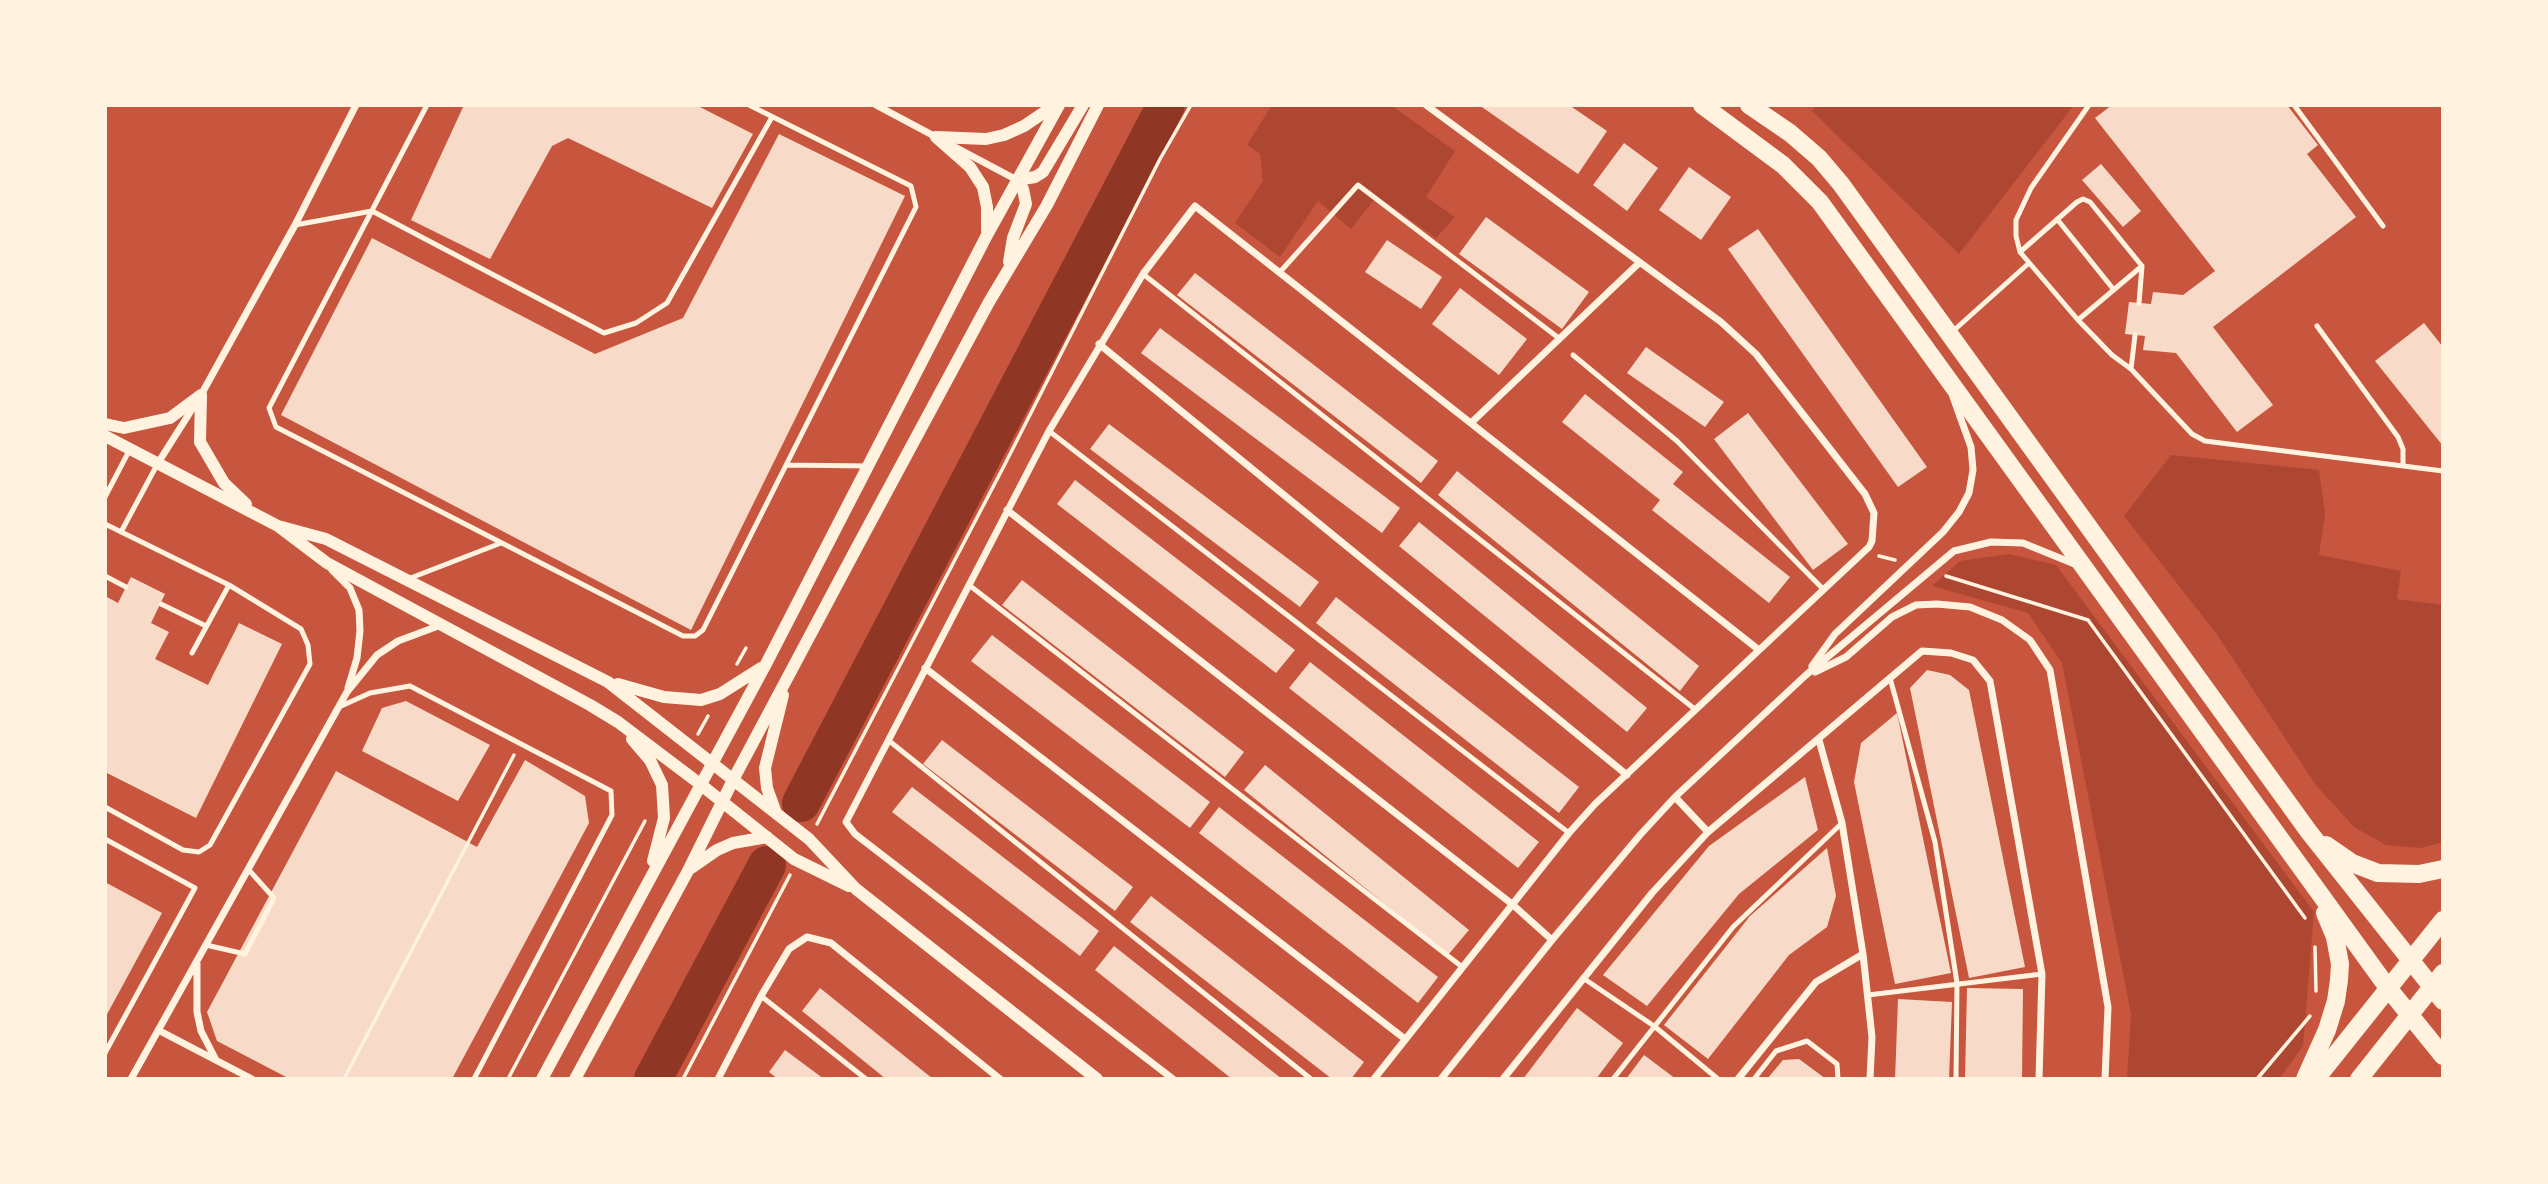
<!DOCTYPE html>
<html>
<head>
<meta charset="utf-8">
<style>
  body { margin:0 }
  #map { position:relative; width:2548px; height:1184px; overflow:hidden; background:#c8553d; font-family:Ubuntu,sans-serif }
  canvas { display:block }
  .frame { position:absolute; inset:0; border:107px solid #fff3e0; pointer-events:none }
</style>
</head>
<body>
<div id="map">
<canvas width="2548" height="1184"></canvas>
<div class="frame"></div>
</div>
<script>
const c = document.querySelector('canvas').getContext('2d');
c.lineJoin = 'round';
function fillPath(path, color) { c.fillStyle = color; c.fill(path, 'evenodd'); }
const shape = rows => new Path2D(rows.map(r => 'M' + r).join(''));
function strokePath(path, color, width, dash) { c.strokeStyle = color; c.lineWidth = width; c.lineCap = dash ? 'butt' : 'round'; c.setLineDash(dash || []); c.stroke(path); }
fillPath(shape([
  [1272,105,1391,105,1455,151,1426,197,1455,217,1436,238,1377,196,1351,229,1318,201,1280,257,1235,223,1263,181,1260,154,1247,145],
  [1816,105,2074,105,1959,254,1812,111],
  [2171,455,2319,470,2325,514,2319,555,2401,571,2397,599,2443,605,2443,842,2421,848,2386,845,2354,827,2315,784,2216,633,2124,516],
  [2009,554,2056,565,2314,912,2303,1046,2279,1079,2127,1079,2131,1014,2062,663,2028,613,1932,586,1960,561]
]), '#ae4732');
strokePath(shape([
  [801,803,1166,105],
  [653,1079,767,865]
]), '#8f3625', 38);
fillPath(shape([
  [464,105,696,105,753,134,712,208,568,138,552,146,490,259,411,220],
  [1479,105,1569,105,1607,131,1578,174],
  [2112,105,2287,105,2318,145,2307,154,2356,217,2213,327,2273,405,2237,432,2176,353,2143,350,2145,336,2125,334,2129,302,2151,304,2153,292,2183,295,2215,271,2095,118],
  [779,134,905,196,691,630,281,415,372,238,595,354,683,318],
  [1624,143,1658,168,1627,211,1593,185],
  [2101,164,2141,211,2123,227,2082,180],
  [1689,167,1731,197,1701,240,1659,210],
  [1486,217,1589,292,1562,329,1459,254],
  [1758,229,1927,467,1898,487,1728,249],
  [1387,240,1442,277,1421,309,1365,272],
  [1195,273,1438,461,1421,483,1177,295],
  [1460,288,1527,339,1499,375,1432,324],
  [2424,323,2443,347,2443,446,2375,361],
  [1160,328,1400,508,1382,533,1141,353],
  [1646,347,1724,402,1705,427,1627,373],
  [1585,394,1683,472,1673,484,1790,577,1769,603,1652,510,1660,500,1562,422],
  [1748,413,1848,544,1813,570,1714,439],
  [1109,424,1319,582,1300,607,1090,449],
  [1457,471,1699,666,1680,691,1438,495],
  [1075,480,1295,650,1276,673,1057,504],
  [1419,522,1647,708,1627,732,1399,546],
  [131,577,165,594,151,623,169,632,155,659,208,685,239,623,282,644,196,818,105,772,105,596,118,603],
  [1022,580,1244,752,1225,777,1002,605],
  [1336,597,1579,787,1559,813,1316,623],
  [992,635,1210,802,1190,828,971,661],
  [1310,662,1539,842,1518,868,1289,688],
  [1927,670,1950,675,1969,690,2025,967,1969,978,1910,688],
  [406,701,490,745,458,801,362,751,382,708],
  [1897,713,1951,973,1895,984,1854,782,1861,743],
  [942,740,1133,887,1115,911,923,764],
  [525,760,585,796,589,823,452,1079,290,1079,217,1041,207,1012,336,771,477,847],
  [1265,765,1469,930,1448,955,1244,790],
  [1805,777,1818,830,1739,894,1647,1006,1603,975,1709,846],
  [912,787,1099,931,1080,956,892,812],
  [1219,807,1438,977,1418,1003,1199,833],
  [1827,848,1836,896,1827,927,1789,955,1708,1059,1664,1025,1750,916],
  [105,882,162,913,105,1018],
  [1151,896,1364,1062,1351,1079,1332,1079,1130,922],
  [1114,946,1282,1079,1232,1079,1095,970],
  [820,988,933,1079,886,1079,802,1011],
  [1967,988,2023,989,2022,1079,1965,1079],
  [1898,999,1952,1002,1949,1079,1895,1079],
  [1577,1008,1623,1043,1596,1079,1523,1079],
  [785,1050,824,1079,778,1079,769,1072],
  [1644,1055,1676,1079,1626,1079],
  [1799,1059,1826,1079,1767,1079,1783,1060]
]), '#f7dbc8');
strokePath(shape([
  [1879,556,1895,560],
  [1946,576,2088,620,2305,918],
  [737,664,746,648],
  [698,734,708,716],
  [817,824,1005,464,1160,159,1191,105],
  [2315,947,2316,991],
  [344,1079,514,755],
  [508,1079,645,821],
  [683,1079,790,875],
  [2257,1079,2310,1016]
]), '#fff3e0', 3.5);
strokePath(shape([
  [427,105,269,408,276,427,683,636,695,636,703,630,916,207,911,186,749,105],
  [2089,105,2031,188,2016,220,2016,236,2020,252,2078,320,2112,355,2131,369,2192,434,2205,441,2443,471],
  [2294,105,2383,226],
  [2057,219,2114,290],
  [295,225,372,211,604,333,636,323,667,303,772,117],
  [2020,252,2077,202,2083,199,2090,202,2142,266,2078,320],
  [1280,272,1358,185,1560,339],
  [1143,274,1696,710],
  [2139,303,2142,266],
  [2317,326,2398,437,2403,449,2403,465],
  [1952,332,2029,263],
  [1573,355,1677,441,1824,590],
  [2131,369,2135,335],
  [1049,431,1569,833],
  [786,465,867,466],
  [105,497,129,451],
  [105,524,229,585,301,629,308,645,310,664,210,845,199,852,183,850,105,807],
  [121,532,158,463],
  [105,576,126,587],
  [408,579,501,543],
  [969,585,1461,966],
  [161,604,206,626],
  [192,653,229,585],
  [1890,678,1935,842,1957,983,1956,1079],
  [339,707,370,693,410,686,611,791,612,815,474,1079],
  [888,740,1311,1079],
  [105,839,195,888,105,1053],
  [206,945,245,954,274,898,248,869],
  [1583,978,1654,1026,1718,1079],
  [1868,995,2042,974],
  [761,996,866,1079],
  [1613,1079,1733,927,1842,823],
  [1754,1079,1776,1051,1807,1041,1837,1064,1838,1079]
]), '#fff3e0', 5);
strokePath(shape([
  [876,105,936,137],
  [953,146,1017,180],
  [1099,344,1627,775],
  [1472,422,1639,263],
  [158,463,201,395,295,225,356,105],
  [1007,510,1512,904,1552,940],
  [332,570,350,588,359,610,360,631,357,658,348,688],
  [1812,666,1835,634,1943,532,1959,512,1969,493,1973,470,1971,447,1953,397],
  [925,668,1405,1039],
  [1815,672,1846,657,1892,617,1916,605,1937,604,1970,607,2002,620,2030,640,2050,670,2108,1007,2105,1079],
  [1819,740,1842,823,1863,954,1872,1037,1870,1079],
  [1675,797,1708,832],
  [197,964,197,1012,201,1031,216,1060],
  [158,1030,252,1079],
  [131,1079,347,692,377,655,398,641,441,625],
  [718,1079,761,996,789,949,807,937,831,943,1000,1079],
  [1173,1079,855,834,846,822,1049,431,1143,274,1195,206,1759,650],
  [1374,1079,1569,833,1595,804,1869,547,1872,541,1874,513,1865,494,1756,354,1721,322,1426,105],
  [1441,1079,1552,940,1640,835,1675,797,1806,675,1954,551,1991,542,2023,543,2077,565],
  [1503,1079,1652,893,1708,832,1922,651,1951,653,1973,660,1990,681,2042,974,2039,1079],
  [1738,1079,1816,982,1863,954]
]), '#fff3e0', 7);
strokePath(shape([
  [936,137,986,139,1004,135,1024,126,1055,105],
  [936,137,970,167,983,187,987,207,987,231],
  [1017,180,1035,177,1043,172,1083,105],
  [1009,262,1013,238,1026,204,1023,189,1017,180],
  [201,395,200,442,224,483,246,504],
  [105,424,124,428,170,418,201,395],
  [105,436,278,526,327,563,590,705,618,722,700,784,794,859,849,886],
  [278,526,326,539,608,682,809,839,856,889,1097,1079],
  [618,684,664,697,701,700,720,694,761,668],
  [632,739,650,760,662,785,664,818,653,861],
  [776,813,767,788,765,768,783,695],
  [691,868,717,850,733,843,767,837],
  [542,1079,766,664,987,235,1059,105],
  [575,1079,689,869,733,780,856,549,989,302,1047,205,1098,105]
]), '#fff3e0', 12);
strokePath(shape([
  [1702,105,1783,165,1820,202,2388,988,2443,1056],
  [1749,105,1790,133,1819,158,1841,184,2309,832,2443,1001],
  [2326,845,2352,863,2378,873,2419,874,2443,869],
  [2305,1079,2327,1030,2336,1001,2339,980,2340,964,2335,937,2325,913],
  [2316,1079,2443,920],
  [2359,1079,2443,973]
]), '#fff3e0', 18);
</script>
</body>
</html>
